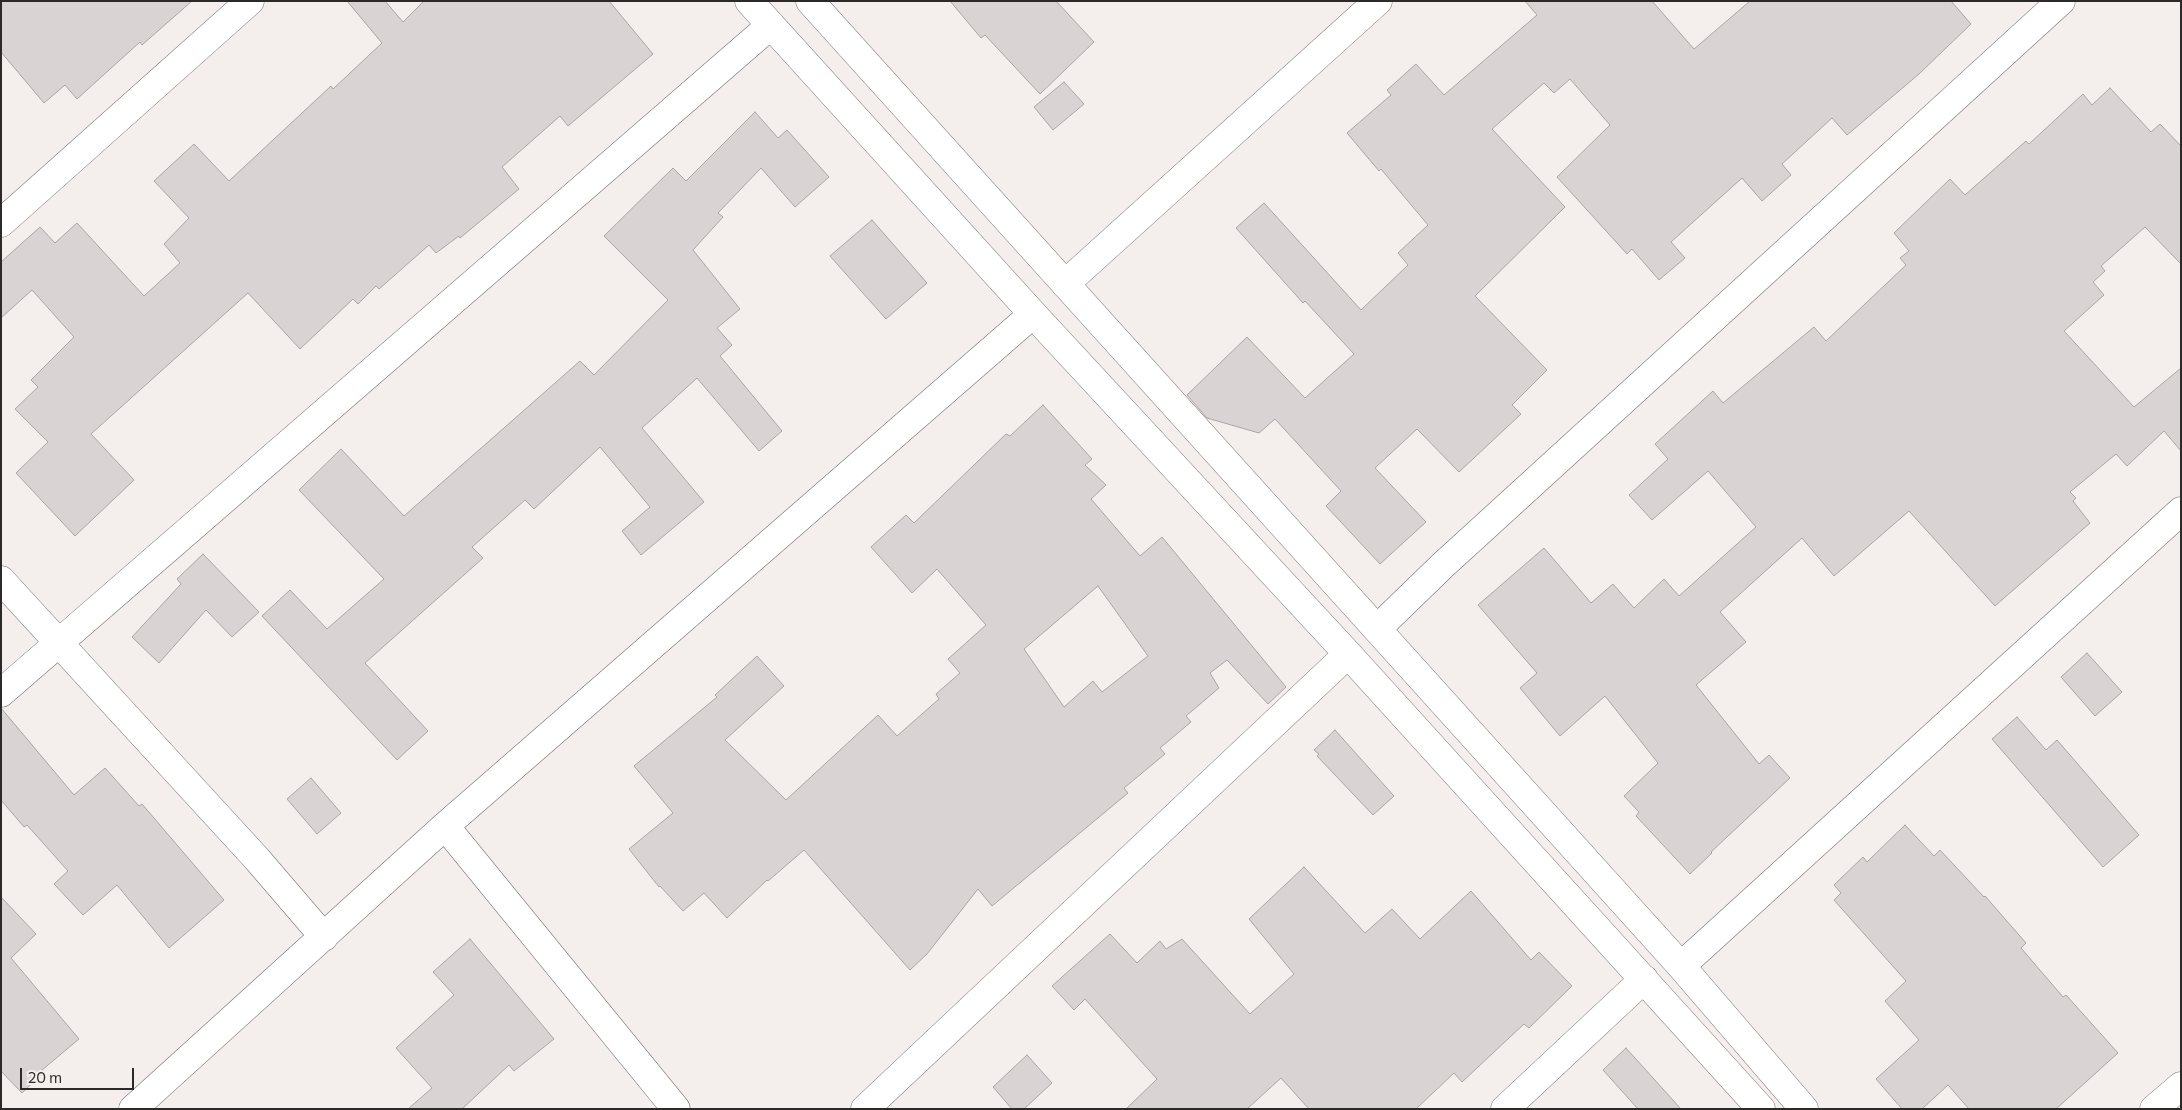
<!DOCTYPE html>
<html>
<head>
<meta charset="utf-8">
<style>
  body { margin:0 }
  #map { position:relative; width:2182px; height:1110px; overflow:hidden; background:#f4eeed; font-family:Commissioner,sans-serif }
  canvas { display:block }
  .frame { position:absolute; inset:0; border:2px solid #2c2a29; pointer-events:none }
  .scale { position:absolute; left:20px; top:1068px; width:114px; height:22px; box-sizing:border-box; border:2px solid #2c2a29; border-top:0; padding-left:6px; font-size:15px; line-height:18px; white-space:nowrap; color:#2c2a29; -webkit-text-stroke:4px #f4eeed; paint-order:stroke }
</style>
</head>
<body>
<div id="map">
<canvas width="2182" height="1110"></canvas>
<div class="frame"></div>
<div class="scale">20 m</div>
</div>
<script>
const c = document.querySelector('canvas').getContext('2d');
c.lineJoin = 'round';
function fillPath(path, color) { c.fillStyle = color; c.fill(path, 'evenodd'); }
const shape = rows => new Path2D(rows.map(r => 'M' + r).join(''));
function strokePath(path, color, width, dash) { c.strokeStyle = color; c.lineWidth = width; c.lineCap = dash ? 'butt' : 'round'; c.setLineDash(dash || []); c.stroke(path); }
const building = shape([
  [1,1,192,1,142,45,140,42,77,99,65,85,44,103,1,52,1,1],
  [347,1,385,1,403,22,424,1,609,1,653,54,568,126,560,116,502,167,519,189,460,238,459,236,436,253,429,245,379,289,376,286,358,304,353,299,300,349,248,293,91,434,134,480,75,536,16,473,48,442,15,409,38,387,31,380,74,337,32,290,1,318,1,262,40,227,55,243,77,223,144,296,180,263,164,244,189,218,154,181,194,144,229,181,331,86,333,89,382,43,347,1],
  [950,1,1056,1,1094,42,1040,94,985,35,981,38,950,1],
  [1525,1,1652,1,1694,49,1750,1,1951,1,1971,24,1919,74,1847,135,1832,118,1782,164,1791,175,1762,201,1742,178,1671,242,1685,258,1659,280,1632,249,1627,254,1557,177,1610,125,1570,79,1554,93,1544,83,1492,129,1565,207,1475,296,1547,370,1512,405,1521,414,1459,472,1417,429,1375,468,1426,522,1380,564,1326,506,1341,491,1275,419,1259,433,1207,418,1187,395,1247,337,1305,398,1354,354,1305,301,1303,303,1236,228,1264,203,1361,310,1408,265,1398,253,1428,225,1381,169,1379,171,1347,133,1391,95,1387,90,1416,64,1444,95,1537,15,1525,1],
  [1064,82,1084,104,1053,130,1034,107,1064,82],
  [2110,88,2151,132,2160,124,2181,146,2181,264,2145,227,2101,266,2105,271,2093,282,2104,295,2064,331,2134,407,2181,368,2181,451,2164,431,2127,466,2116,454,2070,492,2076,498,2073,501,2090,523,1995,606,1909,511,1834,576,1802,538,1720,612,1746,642,1696,685,1759,764,1769,755,1790,778,1711,852,1712,853,1690,874,1636,816,1639,812,1624,796,1658,763,1605,696,1560,736,1520,688,1537,673,1478,605,1544,548,1591,603,1613,584,1634,608,1664,579,1679,596,1756,527,1708,471,1652,520,1629,495,1668,459,1655,444,1713,391,1723,403,1814,327,1826,341,1906,265,1900,258,1909,251,1894,233,1950,179,1965,195,2026,141,2029,144,2083,94,2092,105,2110,88],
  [755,112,778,138,787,130,829,177,795,207,761,168,718,213,723,217,693,250,740,309,717,328,732,345,720,356,782,431,759,451,697,378,642,428,704,502,641,555,622,531,650,507,600,447,534,509,525,500,472,547,483,558,365,663,428,731,397,760,262,616,290,590,327,629,384,579,299,490,341,449,404,516,580,361,594,375,668,300,604,236,673,168,686,181,755,112],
  [872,220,927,283,886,319,830,256,872,220],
  [1043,405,1092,459,1085,465,1106,485,1091,499,1140,556,1162,537,1286,687,1268,704,1227,660,1210,673,1219,688,1186,716,1191,722,1160,748,1165,754,1124,788,1128,793,992,906,978,889,927,954,910,970,804,850,768,881,767,880,727,918,704,893,683,911,660,886,659,887,629,849,673,813,634,766,717,697,715,695,757,656,784,686,725,740,786,800,878,715,897,736,939,699,936,694,960,673,948,659,986,625,937,569,912,593,871,547,906,515,914,523,1006,434,1010,436,1043,405],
  [1098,586,1148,656,1102,692,1093,681,1064,707,1024,649,1098,586],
  [203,554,259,612,232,637,206,610,159,663,132,637,181,584,177,579,203,554],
  [2087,653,2122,692,2095,716,2061,677,2087,653],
  [1,708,74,795,105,768,139,806,142,804,224,900,169,948,117,885,83,915,54,884,68,871,27,825,24,827,1,800,1,708],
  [2017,717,2046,750,2057,740,2139,835,2103,867,1992,739,2017,717],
  [1335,730,1394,796,1373,815,1317,756,1319,754,1314,750,1335,730],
  [311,778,341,813,317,834,287,799,311,778],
  [1905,825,1934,856,1940,850,1984,897,1985,896,2026,943,2021,948,2063,997,2066,995,2118,1053,2056,1109,1969,1109,1948,1085,1922,1109,1902,1109,1876,1079,1919,1040,1885,1001,1906,981,1834,900,1841,893,1834,885,1863,857,1867,862,1905,825],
  [1304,867,1365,933,1392,909,1420,939,1471,891,1531,960,1539,952,1572,986,1529,1028,1524,1024,1462,1082,1454,1073,1416,1109,1309,1109,1281,1078,1247,1109,1126,1109,1157,1079,1085,999,1074,1010,1052,986,1110,934,1137,963,1160,941,1166,949,1182,939,1250,1014,1294,974,1249,919,1304,867],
  [1,897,36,934,11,958,79,1039,42,1070,44,1072,22,1093,1,1071,1,897],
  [470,939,554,1039,514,1071,509,1065,462,1109,408,1109,432,1088,396,1048,454,995,433,972,470,939],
  [1626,1048,1681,1109,1638,1109,1603,1070,1626,1048],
  [1027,1055,1052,1083,1024,1109,1012,1109,993,1087,1027,1055]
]);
fillPath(building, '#d9d4d3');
strokePath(building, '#aaa5a4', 1);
const minor = shape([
  [749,1,1033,314,1348,654,1761,1109],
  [810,1,1681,966,1804,1109],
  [1,223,250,1],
  [1065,284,1378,1],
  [1,580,257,859,324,937],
  [1377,629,1442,566,2061,1],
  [1,693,771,25],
  [445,826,676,1109],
  [1681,966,2181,511],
  [133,1109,445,826,1033,314],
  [865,1109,1348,654],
  [1505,1109,1644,979],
  [2154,1109,2181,1086]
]);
strokePath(minor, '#75716f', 29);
strokePath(minor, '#fff', 28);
</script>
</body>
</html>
